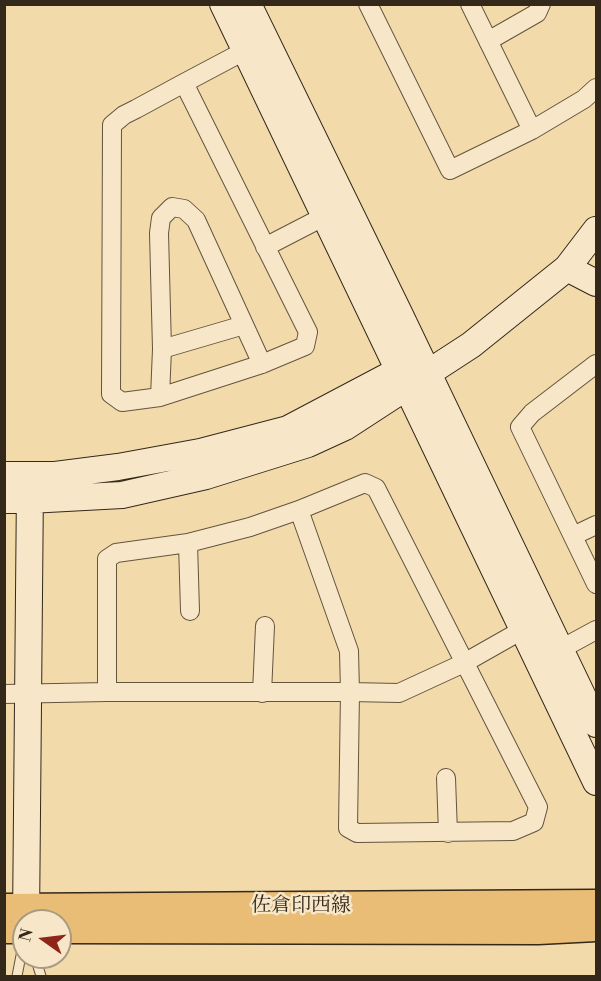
<!DOCTYPE html>
<html>
<head>
<meta charset="utf-8">
<style>
  body { margin:0 }
  #map { position:relative; width:601px; height:981px; overflow:hidden; background:#f2daab; font-family:"Libre Bodoni",serif }
  canvas { display:block }
  .frame { position:absolute; inset:0; border:6px solid #33281a; pointer-events:none }
  .north { position:absolute; left:12px; top:909px; width:60px; height:60px; box-sizing:border-box; background:#f7e7c8; border:2px solid #a99b82; border-radius:50%; rotate:284deg; font-size:16px; font-weight:700; line-height:24px; text-align:center; color:#33281a }
  .north::after { content:''; display:block; margin:auto; width:21px; height:27px; background:#8f2418; clip-path:polygon(50% 0,100% 100%,50% 72%,0 100%) }
</style>
</head>
<body>
<div id="map">
<canvas width="601" height="981"></canvas>
<div class="frame"></div>
<div class="north">N</div>
</div>
<script>
const c = document.querySelector('canvas').getContext('2d');
c.lineJoin = 'round';
const shape = rows => new Path2D(rows.map(r => 'M' + r).join(''));
function strokePath(path, color, width, dash) { c.strokeStyle = color; c.lineWidth = width; c.lineCap = dash ? 'butt' : 'round'; c.setLineDash(dash || []); c.stroke(path); }
function label(font, color, halo, rows, align = 'center') {
  c.font = font + ' "Libre Bodoni","Noto Serif JP",serif'; c.lineWidth = 5; c.setLineDash([]); c.textBaseline = 'middle'; c.strokeStyle = halo; c.fillStyle = color; for (const [text, x, y, turn = 0] of rows) {
    c.save(); c.translate(x, y); c.rotate((+turn || 0) * Math.PI / 180); c.textAlign = isNaN(turn) ? turn : align; if (halo) c.strokeText(text, 0, 0); c.fillText(text, 0, 0); c.restore();
  }
}
const lane = shape([
  [35,957,41,976],
  [17,976,24,940]
]);
const street = shape([
  [368,4,450,170,532,130,584,99,596,88],
  [470,4,532,130],
  [488,41,537,13,541,4],
  [184,83,308,332,305,346,262,364,160,397,122,402,111,394,112,125,124,115,136,109,184,83,233,57,256,45],
  [265,247,325,216],
  [162,349,244,325],
  [596,364,532,413,520,427,596,584],
  [160,397,162,349,159,233,161,218,172,207,184,209,196,220,262,364],
  [573,536,596,525],
  [188,543,190,611],
  [561,649,596,630],
  [107,692,107,559,116,553,188,543,250,527,299,510,365,483,376,488,538,807,534,822,513,831,357,833,348,828,350,692,349,651,299,510],
  [262,693,265,626],
  [4,694,107,692,350,692,399,693,464,663,524,629],
  [446,778,448,833]
]);
const secondary = shape([
  [223,4,596,782],
  [248,4,399,313,596,724],
  [567,268,596,283],
  [4,475,55,475,118,467,200,452,288,429,415,362],
  [4,500,29,500,122,495,206,476,308,444,345,427,471,345,567,268,596,230],
  [26,921,30,485]
]);
const primary = shape([
  [4,908,596,904],
  [4,929,24,929],
  [60,929,538,930,596,927]
]);
strokePath(lane, '#63543e', 11);
strokePath(street, '#63543e', 20);
strokePath(secondary, '#33281a', 28);
strokePath(primary, '#33281a', 31);
strokePath(lane, '#f7e7c8', 9);
strokePath(street, '#f7e7c8', 18);
strokePath(secondary, '#f7e7c8', 26);
strokePath(primary, '#e9bd76', 28);
label('20px', '#33281a', '#f7e7c8', [
  ["佐倉印西線",301,906]
]);
</script>
</body>
</html>
